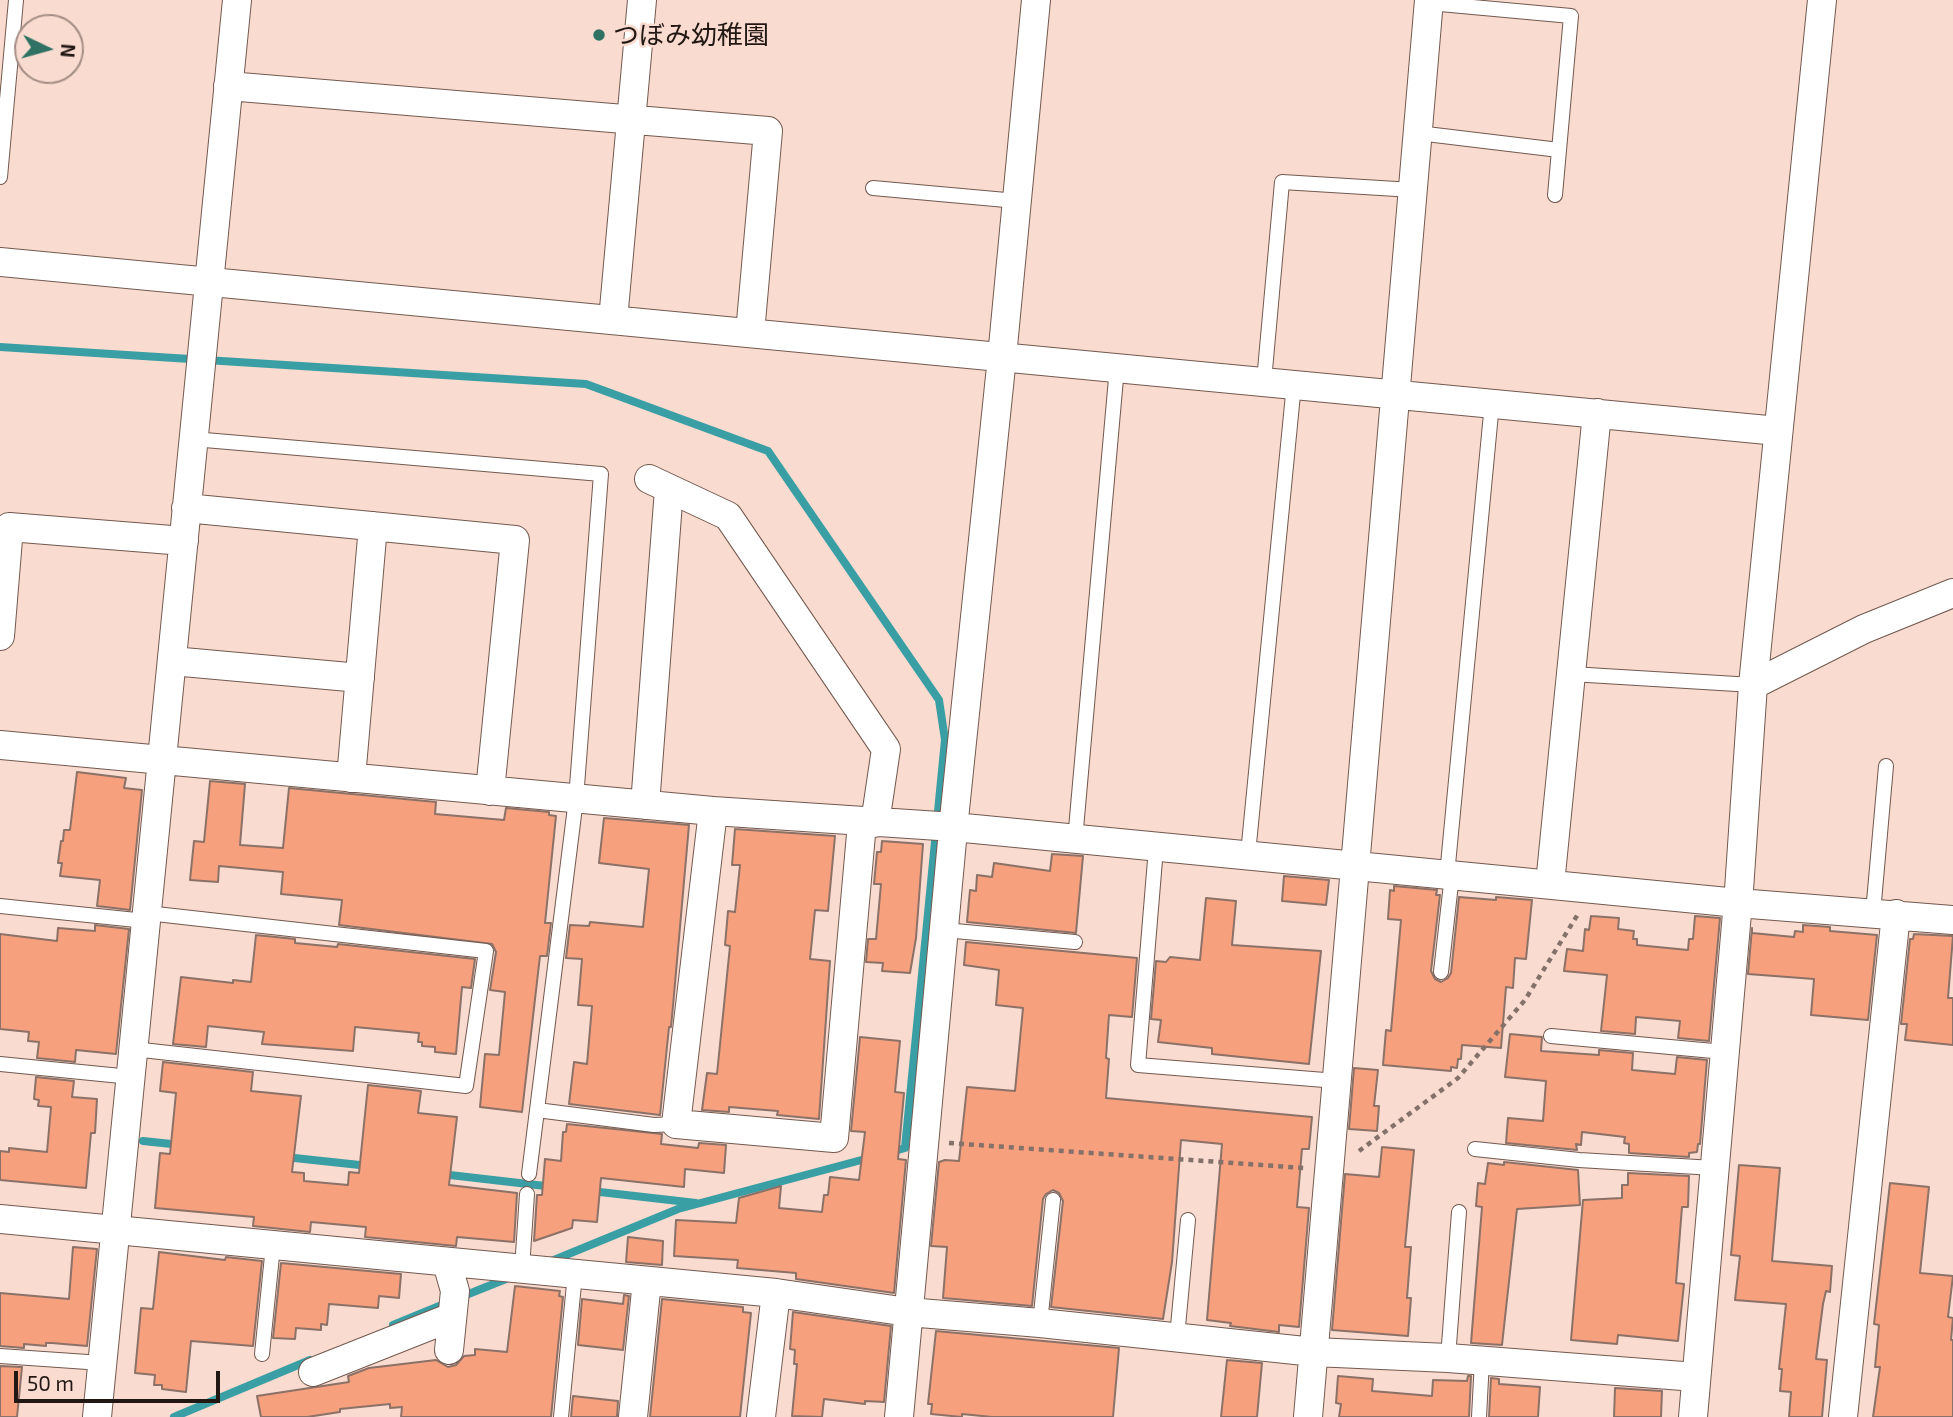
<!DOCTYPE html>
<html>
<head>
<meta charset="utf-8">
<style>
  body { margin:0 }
  #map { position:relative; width:1953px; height:1417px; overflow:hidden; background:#f9dbcf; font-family:"Exo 2",sans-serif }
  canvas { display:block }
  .north { position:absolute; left:14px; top:14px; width:70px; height:70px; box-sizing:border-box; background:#f9dbcf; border:2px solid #a38d84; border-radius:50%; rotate:95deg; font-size:19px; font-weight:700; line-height:28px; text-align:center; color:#211713 }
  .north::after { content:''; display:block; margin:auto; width:24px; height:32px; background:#2f7264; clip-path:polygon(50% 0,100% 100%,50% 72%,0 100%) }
  .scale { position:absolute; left:14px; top:1371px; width:206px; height:32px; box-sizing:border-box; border:4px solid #211713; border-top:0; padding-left:9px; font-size:21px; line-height:24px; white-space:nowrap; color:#211713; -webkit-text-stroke:5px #f9dbcf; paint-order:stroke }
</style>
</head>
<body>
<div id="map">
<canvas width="1953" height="1417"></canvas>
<div class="north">N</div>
<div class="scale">50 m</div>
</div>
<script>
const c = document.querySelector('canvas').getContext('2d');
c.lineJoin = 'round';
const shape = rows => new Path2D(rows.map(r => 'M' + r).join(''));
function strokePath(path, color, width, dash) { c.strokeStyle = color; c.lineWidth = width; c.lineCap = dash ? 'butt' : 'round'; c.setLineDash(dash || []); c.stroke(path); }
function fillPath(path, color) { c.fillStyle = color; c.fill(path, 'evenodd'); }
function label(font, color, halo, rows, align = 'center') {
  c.font = font + ' "Exo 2","Noto Sans JP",sans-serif'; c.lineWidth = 5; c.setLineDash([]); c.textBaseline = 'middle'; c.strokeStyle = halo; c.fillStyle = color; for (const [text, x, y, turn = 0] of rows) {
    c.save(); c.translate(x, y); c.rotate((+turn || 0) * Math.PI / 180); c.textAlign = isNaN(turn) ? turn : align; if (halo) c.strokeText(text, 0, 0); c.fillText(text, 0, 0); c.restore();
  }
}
strokePath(shape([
  [0,347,586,384,768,451,939,700,945,740,905,1148,891,1152],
  [143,1141,181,1145],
  [285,1157,369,1166],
  [441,1174,554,1187],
  [591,1191,696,1203],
  [549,1262,678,1209,869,1158],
  [461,1297,511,1277],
  [393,1325,449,1302],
  [174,1417,310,1360]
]), '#3a9fa4', 8);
const building = shape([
  [77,772,126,778,124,788,142,790,130,910,97,906,100,880,60,876,62,863,58,863,61,841,63,841,64,830,70,830,77,772],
  [210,781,245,784,240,845,283,848,289,788,436,802,435,814,504,820,506,808,549,812,549,815,556,816,545,923,551,923,547,956,540,956,522,1112,480,1107,485,1054,499,1055,505,992,490,990,496,952,492,944,339,925,342,900,281,894,283,872,219,866,218,882,190,880,194,841,204,842,210,781],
  [604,818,689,825,673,1006,671,1027,669,1027,660,1115,569,1104,574,1062,587,1064,592,1006,578,1005,582,959,566,958,570,925,589,926,590,922,643,927,649,869,599,863,604,818],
  [735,829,835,836,828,911,815,910,810,959,830,961,819,1119,777,1115,778,1111,729,1107,729,1112,702,1110,707,1073,717,1074,730,946,725,945,728,911,735,912,740,865,732,865,735,829],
  [882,841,923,844,916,938,910,973,882,971,883,963,866,962,868,939,876,939,881,884,874,884,877,852,881,852,882,841],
  [1052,854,1083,856,1076,933,967,922,970,890,976,891,977,875,992,877,994,863,1050,871,1052,854],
  [1284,876,1329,880,1326,905,1282,901,1284,876],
  [1394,886,1437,890,1436,895,1440,895,1431,971,1435,979,1441,982,1448,978,1451,973,1459,897,1496,900,1496,897,1532,900,1526,959,1515,958,1513,988,1506,987,1501,1048,1462,1045,1461,1059,1458,1059,1457,1068,1451,1067,1451,1071,1383,1065,1386,1030,1391,1031,1401,920,1388,919,1390,890,1394,891,1394,886],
  [1206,898,1236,901,1232,945,1321,951,1309,1064,1212,1054,1212,1048,1158,1042,1161,1020,1151,1019,1156,961,1166,962,1170,957,1200,960,1206,898],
  [1591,916,1619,918,1618,929,1634,931,1633,939,1637,939,1637,945,1688,950,1689,939,1693,939,1695,916,1720,918,1709,1041,1678,1038,1680,1021,1636,1017,1635,1034,1601,1031,1607,975,1564,971,1567,949,1583,951,1585,929,1589,930,1591,916],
  [95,925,129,929,116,1054,76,1050,75,1062,37,1058,39,1042,28,1041,29,1032,0,1029,0,934,57,941,58,928,95,931,95,925],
  [1803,925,1830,927,1830,931,1877,935,1868,1020,1811,1015,1814,979,1748,974,1752,928,1752,933,1794,937,1795,931,1803,932,1803,925],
  [1914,934,1953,936,1948,998,1953,998,1953,1045,1905,1040,1907,1024,1901,1024,1910,939,1913,939,1914,934],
  [256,935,295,939,295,943,337,947,338,944,475,959,471,988,462,987,456,1054,435,1052,435,1047,422,1046,422,1042,418,1042,419,1033,355,1027,353,1051,262,1044,264,1032,208,1026,206,1047,173,1044,181,977,233,983,233,980,251,982,256,935],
  [966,942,1137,958,1132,1017,1109,1015,1106,1058,1109,1059,1106,1098,1312,1117,1309,1149,1302,1149,1297,1207,1309,1208,1299,1327,1279,1325,1279,1332,1230,1326,1231,1323,1207,1320,1222,1144,1181,1140,1172,1262,1163,1319,1051,1307,1063,1201,1059,1193,1053,1190,1046,1194,1043,1199,1032,1306,943,1298,947,1247,931,1246,939,1162,945,1160,959,1161,967,1087,1015,1091,1023,1008,996,1005,999,970,964,965,966,942],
  [1510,1034,1542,1037,1541,1051,1599,1055,1599,1050,1633,1053,1632,1070,1675,1074,1677,1057,1707,1060,1700,1144,1698,1144,1697,1152,1689,1153,1689,1157,1629,1153,1629,1144,1624,1143,1625,1137,1582,1132,1581,1145,1576,1144,1577,1150,1506,1143,1508,1118,1543,1121,1546,1081,1505,1077,1510,1034],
  [860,1037,900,1041,895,1092,904,1093,898,1159,906,1160,894,1293,796,1279,796,1273,737,1268,738,1260,674,1256,676,1220,736,1223,739,1198,781,1186,779,1208,822,1212,824,1195,828,1195,830,1177,859,1180,865,1132,851,1131,860,1037],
  [163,1062,253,1072,251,1091,301,1096,292,1172,304,1173,304,1181,348,1185,349,1172,359,1173,368,1085,421,1091,418,1113,457,1117,449,1185,517,1193,514,1242,457,1237,456,1246,365,1237,366,1227,311,1222,310,1232,253,1226,254,1217,155,1208,160,1153,170,1154,176,1093,160,1091,163,1062],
  [1354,1068,1378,1070,1374,1106,1379,1106,1377,1131,1349,1129,1354,1068],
  [36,1077,74,1081,72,1097,97,1099,95,1133,91,1133,86,1188,0,1180,0,1151,9,1152,9,1148,47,1152,51,1107,38,1106,39,1100,34,1099,36,1077],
  [567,1124,662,1134,661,1144,698,1148,699,1143,726,1145,724,1173,685,1169,684,1187,601,1178,597,1222,573,1220,572,1228,534,1241,537,1195,542,1195,545,1159,561,1161,563,1132,566,1132,567,1124],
  [1382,1147,1414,1150,1405,1247,1411,1247,1407,1298,1411,1298,1408,1336,1332,1330,1345,1174,1379,1177,1382,1147],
  [1504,1162,1578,1170,1580,1205,1517,1209,1502,1345,1471,1343,1482,1207,1476,1206,1478,1183,1485,1184,1488,1163,1504,1165,1504,1162],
  [1739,1165,1780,1168,1772,1261,1832,1266,1830,1292,1826,1291,1823,1304,1816,1359,1827,1360,1822,1417,1789,1417,1791,1392,1780,1391,1782,1369,1779,1369,1786,1304,1735,1300,1740,1256,1731,1255,1739,1165],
  [1628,1173,1689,1176,1688,1207,1682,1207,1676,1283,1684,1284,1678,1341,1618,1335,1617,1344,1571,1340,1583,1200,1622,1198,1622,1185,1628,1185,1628,1173],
  [1890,1183,1929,1187,1920,1273,1953,1276,1948,1317,1953,1318,1951,1340,1953,1340,1953,1417,1873,1417,1880,1367,1875,1367,1879,1325,1874,1324,1890,1183],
  [628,1237,663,1241,662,1265,626,1262,628,1237],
  [73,1247,97,1249,87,1346,52,1343,46,1343,46,1346,24,1344,24,1348,0,1346,0,1293,69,1299,73,1247],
  [159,1252,225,1260,226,1257,262,1261,253,1346,191,1341,186,1392,162,1389,162,1385,154,1385,155,1375,135,1373,141,1308,153,1309,159,1252],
  [281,1263,401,1274,399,1298,379,1296,378,1308,329,1304,327,1325,321,1324,321,1330,296,1328,295,1339,273,1338,281,1263],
  [515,1286,560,1291,559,1296,563,1297,551,1417,401,1417,402,1407,390,1408,390,1404,340,1409,340,1412,307,1417,261,1417,257,1396,349,1382,348,1376,369,1368,436,1360,448,1367,456,1365,464,1356,475,1355,475,1349,507,1352,515,1286],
  [624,1295,629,1296,623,1350,578,1345,582,1299,623,1304,624,1295],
  [662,1299,743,1307,743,1312,751,1313,740,1417,650,1417,662,1299],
  [793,1312,891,1326,884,1402,865,1401,865,1404,824,1399,822,1417,792,1416,797,1364,794,1364,795,1350,790,1349,793,1312],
  [936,1331,1119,1348,1113,1417,992,1417,962,1414,962,1417,931,1414,932,1404,928,1404,936,1331],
  [1227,1360,1262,1363,1257,1417,1221,1417,1227,1360],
  [0,1366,22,1367,17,1417,0,1417,0,1366],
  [1338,1376,1373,1379,1372,1391,1432,1396,1433,1380,1467,1381,1468,1376,1471,1376,1469,1417,1339,1417,1341,1404,1336,1403,1338,1376],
  [1491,1378,1499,1379,1499,1384,1540,1387,1538,1417,1489,1417,1491,1378],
  [1615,1388,1662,1391,1661,1417,1614,1417,1615,1388],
  [573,1396,618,1401,617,1417,571,1417,573,1396]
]);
fillPath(building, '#f6a07d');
strokePath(building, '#8b7167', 2);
const lane = shape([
  [1429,3,1571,16,1555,195],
  [1418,133,1559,150],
  [0,177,16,0],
  [873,188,1017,201],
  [1264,381,1282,182,1413,190],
  [193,439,601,474,576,799,529,1174],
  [1571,674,1753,685],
  [1075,840,1117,367],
  [1156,848,1138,1065,1337,1081],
  [1248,854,1294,384],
  [1447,875,1492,403],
  [0,906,146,921],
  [1873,913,1886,766],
  [944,930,1075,942],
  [1441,972,1452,875],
  [1551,1036,1724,1052],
  [133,1049,466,1086,486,951,147,913],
  [0,1064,131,1077],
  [537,1110,654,1125,676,1124],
  [1475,1149,1579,1160,1714,1168],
  [522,1269,527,1194],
  [1040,1323,1053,1200],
  [1177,1337,1188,1220],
  [262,1354,273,1246],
  [0,1356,102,1363],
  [1448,1358,1459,1212],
  [561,1417,575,1274],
  [1479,1417,1482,1360]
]);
const street = shape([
  [228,86,768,131,750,333],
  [0,262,1778,431],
  [613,320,642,0],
  [649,479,728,516,886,749,875,823],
  [186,508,515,540,490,791],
  [0,636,9,527,184,541],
  [172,661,360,678],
  [1753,685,1864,629,1953,593],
  [0,745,713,811,954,827,1738,903,1953,920],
  [351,778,373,526],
  [645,805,669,489],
  [713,811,676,1124,834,1138,862,823],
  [1550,884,1597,413],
  [0,1219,776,1293,908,1312,1040,1323,1314,1352,1448,1358,1696,1377],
  [447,1263,455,1291,449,1350],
  [313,1372,452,1317],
  [97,1417,237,0],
  [633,1417,647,1281],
  [761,1417,776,1293],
  [899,1417,954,819,1002,357,1036,0],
  [1308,1417,1429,0],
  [1693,1417,1739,890,1753,685,1822,0],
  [1843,1417,1896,914]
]);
strokePath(lane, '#72594f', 16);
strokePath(street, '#72594f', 30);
strokePath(shape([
  [949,1143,1304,1168],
  [1359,1151,1458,1078,1525,1000,1578,914]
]), '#84716a', 4.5, [5, 5]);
strokePath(lane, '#fff', 14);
strokePath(street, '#fff', 28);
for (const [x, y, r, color] of [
  [599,35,7,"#2f7264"]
]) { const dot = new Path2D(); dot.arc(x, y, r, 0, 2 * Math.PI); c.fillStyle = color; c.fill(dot); strokePath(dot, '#f9dbcf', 2.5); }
label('26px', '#211713', '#f9dbcf', [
  ["つぼみ幼稚園",613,35]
], 'left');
</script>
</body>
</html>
